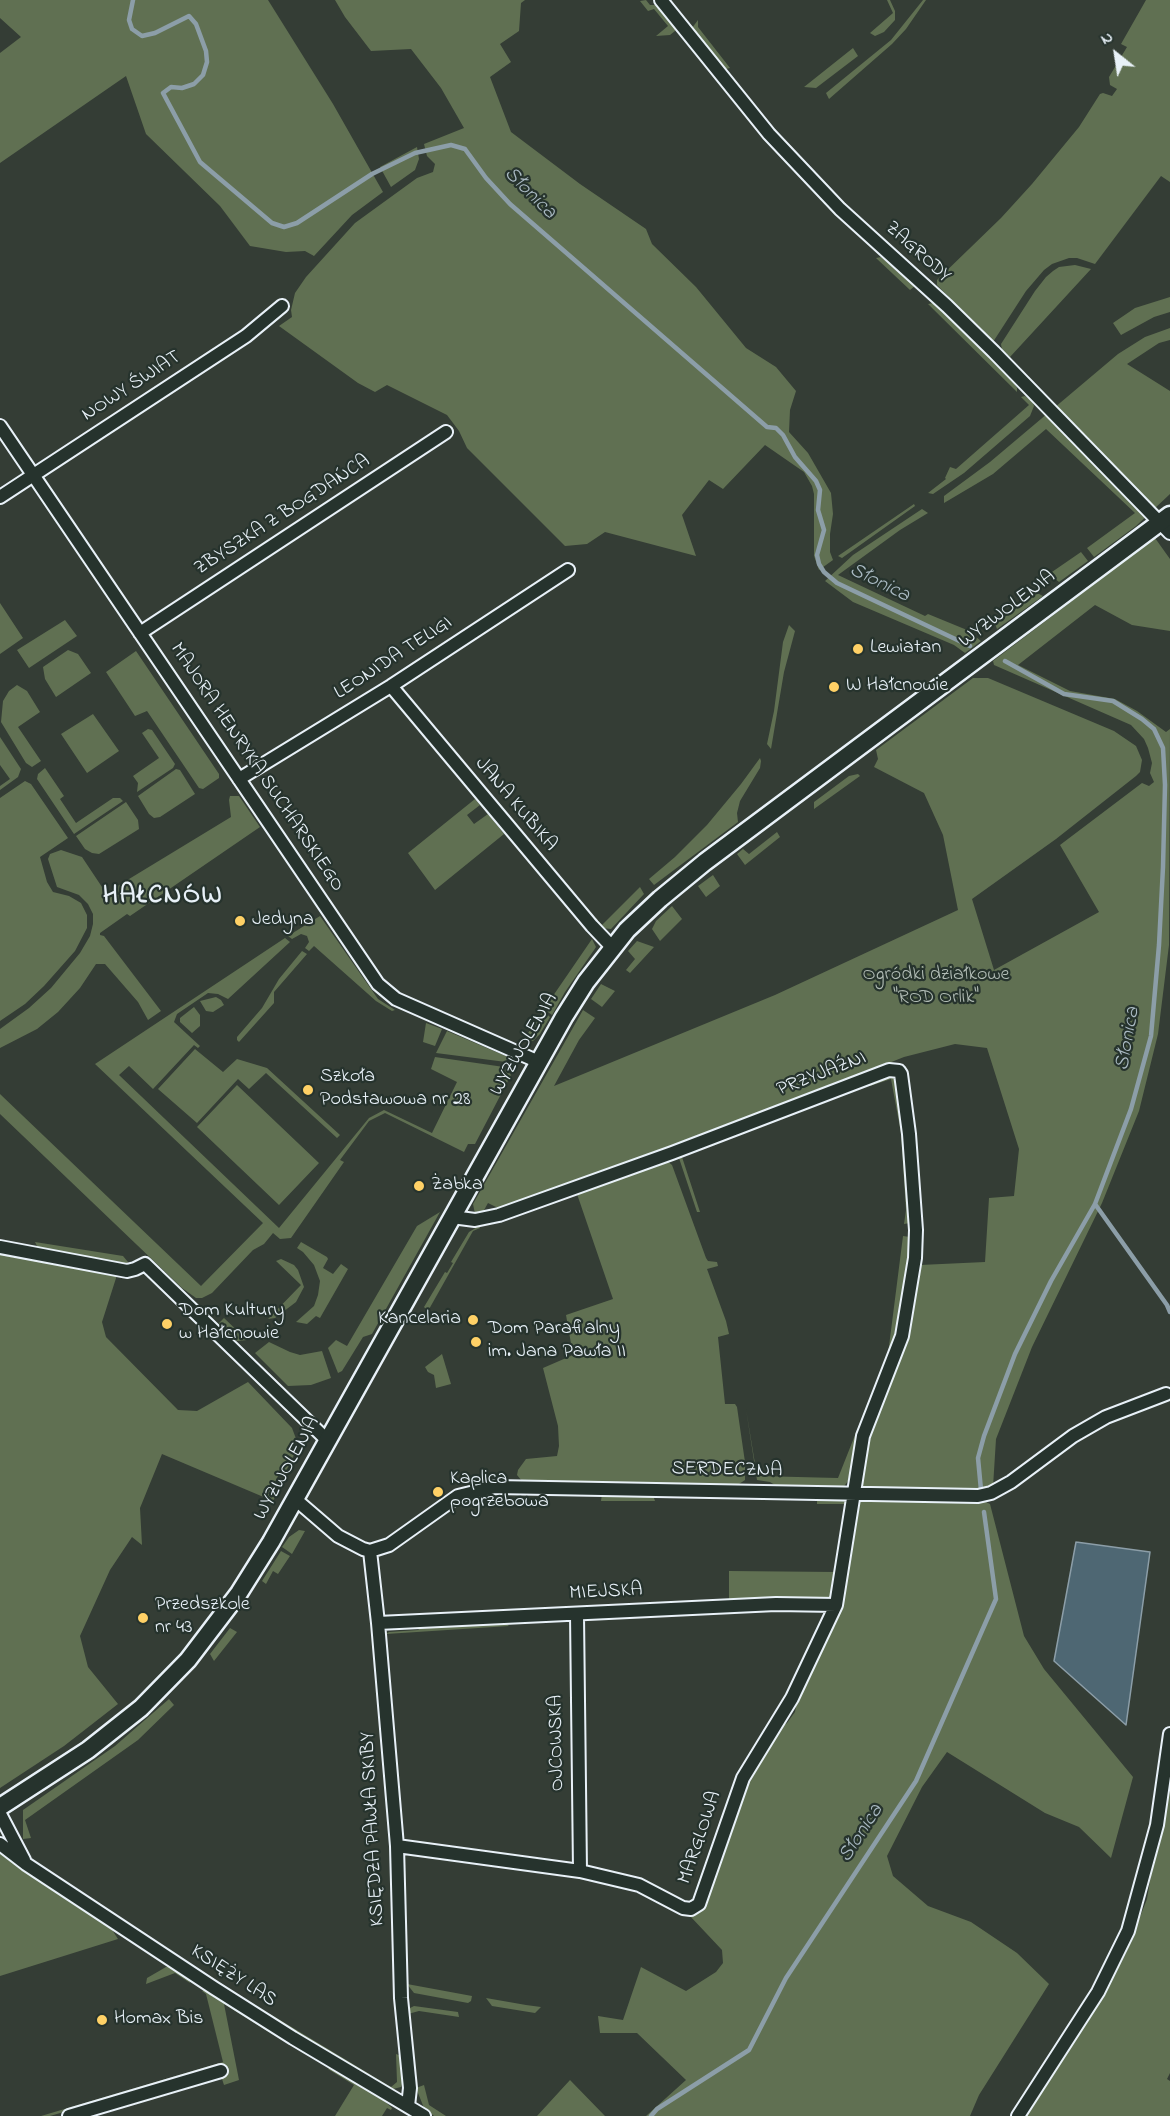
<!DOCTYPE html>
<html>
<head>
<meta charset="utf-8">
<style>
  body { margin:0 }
  #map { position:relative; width:1170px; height:2116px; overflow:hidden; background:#343d35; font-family:"Indie Flower",sans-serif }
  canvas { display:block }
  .north { position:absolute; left:1086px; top:24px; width:60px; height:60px; -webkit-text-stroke:4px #26332d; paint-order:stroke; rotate:330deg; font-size:16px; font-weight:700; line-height:24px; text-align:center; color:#e8f1f8 }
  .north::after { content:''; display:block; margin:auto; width:21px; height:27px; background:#e8f1f8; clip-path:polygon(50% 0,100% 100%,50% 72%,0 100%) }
</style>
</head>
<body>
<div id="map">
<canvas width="1170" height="2116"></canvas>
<div class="north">N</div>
</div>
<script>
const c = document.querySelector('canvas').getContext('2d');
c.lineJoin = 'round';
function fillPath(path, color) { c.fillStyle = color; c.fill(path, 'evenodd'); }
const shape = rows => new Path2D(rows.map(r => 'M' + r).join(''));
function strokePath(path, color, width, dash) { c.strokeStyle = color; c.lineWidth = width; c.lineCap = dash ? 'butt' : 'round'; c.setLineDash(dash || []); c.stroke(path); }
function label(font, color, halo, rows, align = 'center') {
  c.font = font + ' "Indie Flower",sans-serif'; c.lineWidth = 4.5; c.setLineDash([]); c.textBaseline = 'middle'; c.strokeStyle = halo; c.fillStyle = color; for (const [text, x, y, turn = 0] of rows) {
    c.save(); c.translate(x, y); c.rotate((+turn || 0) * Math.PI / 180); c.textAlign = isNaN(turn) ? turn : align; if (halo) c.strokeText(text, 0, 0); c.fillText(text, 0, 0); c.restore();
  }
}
fillPath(shape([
  [0,0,268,0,333,104,383,192,352,215,314,256,305,251,286,252,250,246,220,206,146,134,126,76,0,163,0,53,21,37,0,18],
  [335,0,525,0,521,3,519,31,500,44,511,62,490,77,511,132,580,184,646,229,652,244,696,287,746,348,776,367,796,391,790,410,789,432,808,453,831,493,833,514,830,534,830,552,833,560,819,570,814,556,814,494,812,486,804,472,765,445,723,489,709,480,682,515,696,556,605,532,587,544,565,546,467,448,459,431,447,415,387,385,375,392,358,383,279,326,292,317,291,310,295,293,306,277,355,223,417,178,433,172,435,164,427,156,424,144,464,128,441,88,411,49,371,51,345,17],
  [646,0,650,5,656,5,675,27,675,31,670,35,656,36,668,26,654,9,648,11,640,1],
  [887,0,890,0,895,11,895,20,884,32,875,36,870,33,893,13],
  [923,0,926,0,906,29,892,44,829,99,826,93,891,40],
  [1146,0,1170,0,1170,182,1161,176,1095,264,1077,258,1069,258,1052,264,1044,270,1026,291,993,342,937,285,937,280,1001,218,1032,184,1079,127,1100,94,1103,93,1112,96,1117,89,1110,85,1109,77,1127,47,1121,44],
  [698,20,698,27,730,68,726,69,692,28],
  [853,48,858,56,816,88,804,87],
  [417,147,419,159,415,170,391,187,380,167],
  [881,257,911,282,915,286,910,290,876,258],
  [1075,265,1091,269,1010,357,1002,350,1001,344,1035,291,1046,277,1053,271,1059,267],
  [1170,297,1170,312,1154,317,1121,335,1113,323,1135,308],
  [933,303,938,304,1013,381,1017,388,1017,392,928,304],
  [1170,328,1170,340,1159,343,1127,364,1170,391,1170,494,1136,526,1094,557,1087,548,1135,513,1046,429,993,474,944,503,944,496,990,462,1118,354,1145,337],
  [1025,396,1032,401,1034,406,1030,416,964,473,933,494,928,493,946,479,945,478,950,467,956,469,1029,405,1021,397],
  [914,504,915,506,842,558,838,556],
  [922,509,928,513,900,530,838,575,925,616,928,614,967,630,981,641,965,653,954,645,853,602,825,581,853,555],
  [1155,538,1170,559,1170,631,1132,625,1095,605,1018,665,1070,691,1115,699,1137,711,1166,732,1170,729,1169,945,1158,1034,1139,1111,1102,1203,1032,1347,996,1439,993,1487,972,1492,861,1487,864,1456,920,1265,985,1262,989,1198,1014,1196,1019,1149,987,1048,955,1044,904,1057,735,1124,500,1209,488,1203,483,1212,475,1214,473,1204,583,1010,595,1018,579,1040,554,1086,775,995,958,910,943,835,924,793,874,767,878,759,876,750,973,678,988,678,1114,731,1136,746,1142,760,1140,772,1136,776,1056,839,972,899,994,970,1099,912,1060,845,1142,783,1149,786,1154,782,1150,773,1152,763,1148,748,1144,739,1131,725,994,665,993,661],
  [1081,552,1088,561,1059,582,1049,574],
  [1037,593,1043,596,997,629,995,624],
  [0,603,23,638,0,654],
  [65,620,77,636,29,668,17,650],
  [789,625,795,631,784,672,771,749,767,744,774,711,783,642],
  [68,650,78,654,91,673,56,697,45,679,43,667],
  [136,651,219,774,219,778,203,789,199,788,147,711,135,716,106,672],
  [17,685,27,691,40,712,18,727,41,761,32,767,26,763,1,722,3,701,9,691],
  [93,714,119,751,87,773,61,734],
  [148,729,152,730,175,764,173,768,137,792,138,783,133,776,159,758,142,733],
  [0,737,21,769,18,777,0,790,0,786,10,779,0,765],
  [760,758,761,761,760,768,740,801,737,813,738,822,654,885,649,879,675,857,707,825,741,784],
  [45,768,64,796,60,799,76,823,113,798,120,798,123,801,74,834,37,779,38,774],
  [176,769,180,770,195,794,160,817,154,818,149,814,138,796],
  [858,774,860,776,814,809,814,802,849,776],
  [25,781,31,784,68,838,40,857,47,882,53,892,69,896,81,903,87,915,87,928,75,951,44,986,25,1004,0,1021,0,798],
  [230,796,239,796,260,827,130,916,127,914,100,933,100,935,104,936,161,1011,148,1020,138,1002,105,964,96,964,80,988,58,1012,37,1029,0,1048,0,1029,29,1008,51,988,80,953,90,936,93,924,93,914,88,904,79,895,57,887,48,859,50,854,61,850,82,857,106,893,231,817,229,800],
  [475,799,480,805,467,815,474,824,488,814,504,834,435,890,408,853],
  [126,802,138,820,139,829,99,854,92,853,85,849,76,836],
  [777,832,780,837,745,865,737,854,743,849,749,854],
  [713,875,720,886,706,897,698,886],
  [640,887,644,894,611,929,602,928,597,923,596,918,602,925],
  [672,906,682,919,660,941,652,929,656,921],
  [320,916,378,999,395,1010,392,1011,376,1001,314,946,309,951,305,948,309,942,307,936,301,934,292,939,288,936],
  [285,938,290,942,228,999,218,994,208,993,177,1014,174,1022,200,1046,198,1048,194,1045,153,1089,129,1066,119,1075,279,1228,369,1118,384,1110,432,1133,457,1082,431,1069,435,1057,504,1067,511,1075,475,1144,468,1144,464,1152,385,1113,369,1121,340,1160,344,1162,291,1238,280,1239,273,1233,264,1244,253,1250,212,1293,202,1298,196,1298,182,1288,0,1114,0,1094,201,1286,263,1223,95,1064],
  [592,939,596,947,594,950,565,992,552,1015,544,1009],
  [637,941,654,947,630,973,626,970,635,959,628,951],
  [302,951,307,954,274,992,274,1003,239,1042,237,1040,237,1037,262,1008,279,979],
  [601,984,615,991,602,1007,591,999],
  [216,997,221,1000,224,1005,213,1012,206,1011,200,1001],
  [194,1007,200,1015,200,1026,192,1033,180,1022,180,1018],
  [543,1011,550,1017,540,1034,533,1041,522,1042],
  [426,1023,442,1029,435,1046,423,1042],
  [447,1031,508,1057,506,1062,436,1053],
  [195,1049,223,1072,237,1059,267,1068,340,1135,337,1138,266,1073,249,1089,238,1079,197,1123,158,1089],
  [891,1076,894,1078,903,1132,910,1223,904,1224,906,1210,901,1133,891,1079,870,1086,871,1084],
  [237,1085,319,1163,279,1205,197,1127],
  [713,1143,714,1144,682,1157,700,1212,697,1212,679,1158,679,1156],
  [666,1160,672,1165,706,1258,708,1261,717,1262,718,1266,707,1269,726,1321,729,1334,718,1337,725,1404,735,1404,737,1407,745,1462,745,1480,736,1486,522,1481,517,1475,518,1470,526,1459,557,1456,559,1446,558,1426,543,1368,573,1355,566,1315,613,1299,577,1194,523,1213],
  [440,1212,372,1334,363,1337,342,1371,338,1373,328,1348,336,1340,347,1346,417,1226],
  [479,1226,480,1228,473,1231,428,1311,424,1307,445,1272,447,1273,453,1263,451,1262,469,1232],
  [903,1236,910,1237,908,1262,899,1320,894,1342,890,1354,888,1354],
  [35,1242,123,1256,128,1262,127,1264,109,1262,38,1248],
  [301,1242,327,1257,328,1259,323,1268,333,1274,341,1264,348,1269,320,1318,316,1316,307,1324,296,1322,314,1306,318,1295,320,1281,314,1265,303,1252,297,1248],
  [0,1254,117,1275,102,1322,106,1337,178,1410,197,1411,248,1382,292,1428,298,1444,297,1449,284,1475,279,1474,269,1494,275,1497,273,1501,162,1454,140,1508,142,1545,132,1537,110,1570,80,1636,88,1667,118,1704,64,1746,0,1788],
  [281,1259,294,1265,298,1270,304,1287,296,1302,275,1318,268,1319,301,1285,276,1261],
  [224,1318,247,1340,238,1341,234,1340,220,1326,219,1323],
  [269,1342,290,1352,300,1355,322,1351,331,1378,311,1385,288,1386,255,1353],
  [442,1354,451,1384,436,1388,434,1375,428,1372,425,1367],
  [882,1367,884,1369,860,1428,848,1481,842,1489,778,1487,770,1482,757,1480,746,1409,757,1476,838,1478],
  [602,1494,653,1495,655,1501,601,1501],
  [817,1496,846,1498,848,1500,834,1596,830,1600,729,1601,729,1571,836,1572,846,1504,817,1504],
  [862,1498,980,1499,990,1504,1024,1636,1044,1669,1133,1777,1111,1858,1079,1827,1045,1813,947,1752,922,1787,887,1856,893,1876,928,1906,971,1922,1017,1953,1049,1984,979,2095,970,2116,646,2116,686,2080,637,2033,600,2033,598,2016,623,2020,641,1967,686,1991,716,1972,723,1963,722,1950,690,1916,702,1909,738,1798,777,1729,787,1723,795,1712,799,1688,837,1612,857,1501],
  [299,1530,305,1531,292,1554,282,1547,289,1537],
  [281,1551,290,1556,278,1574,273,1571,266,1584,262,1581],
  [504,1622,509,1626,386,1634,389,1632,418,1630,423,1626],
  [230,1628,237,1632,214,1661,210,1654],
  [169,1699,174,1705,138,1740,25,1820,31,1838,23,1839,23,1810,115,1746],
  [1170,1761,1170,2073,1167,2079,1170,2081,1170,2116,1025,2116,1098,2005,1126,1953,1147,1899],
  [0,1850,109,1925,118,1939,0,1976],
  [166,1967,171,1967,188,1978,190,1983,175,1973,146,1984,147,1978],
  [407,1984,472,1996,471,2001,468,2003,414,1993],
  [207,1989,270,2030,269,2032,224,2004,239,2080,224,2085,222,2079,227,2068,225,2065,50,2116,41,2116,223,2062,206,1994,202,1991],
  [486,1998,526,2005,541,2007,535,2013,492,2006],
  [414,2006,458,2012,459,2017,419,2011,408,2014,408,2009],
  [270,2014,391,2087,397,2082,396,2054,401,2056,404,2077,401,2087,389,2090,268,2016],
  [330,2068,379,2096,392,2108,391,2110,387,2108,382,2116,335,2116,354,2085,328,2069],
  [570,2080,605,2116,537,2116],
  [424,2085,429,2105,446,2116,434,2116,424,2108,416,2088]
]), '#607052');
const water = shape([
  [1076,1542,1150,1552,1126,1725,1054,1661,1076,1542]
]);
fillPath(water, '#4e6773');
strokePath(water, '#8c9ea8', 1.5);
strokePath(shape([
  [133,0,129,20,132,29,142,36,155,33,189,16,196,24,206,51,207,62,203,75,194,84,182,88,171,87,163,93,200,162,272,223,284,227,297,223,372,174,415,153,451,145,465,149,486,178,510,204,767,427,776,428,783,435,795,457,816,481,820,490,818,510,824,530,817,555,819,564,824,572,837,583,970,646],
  [1095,1204,1167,1305,1170,1312],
  [981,1490,978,1458,984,1436,1015,1354,1051,1281,1095,1204,1131,1109,1151,1036,1159,945,1163,867,1165,785,1163,748,1154,729,1142,719,1113,701,1064,694,1005,661],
  [651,2116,657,2109,749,2050,786,1978,916,1781,996,1599,984,1512]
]), '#8c9ea8', 4.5);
const street = shape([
  [661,0,769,134,840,209,947,306,994,352,1170,533],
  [0,426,378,984,396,999,539,1062],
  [0,497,246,336,282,306],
  [140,633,446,432],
  [391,686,592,926,612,947],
  [239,779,391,686,568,570],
  [0,1247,127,1271,135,1269,145,1264,327,1440],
  [295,1499,338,1536,363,1549,370,1551,389,1545,458,1496,495,1487,978,1496,991,1493,1011,1482,1073,1436,1106,1417,1166,1394],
  [370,1551,378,1623,397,1846,401,1998,410,2088,408,2106],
  [577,1615,580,1871],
  [378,1623,776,1604,836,1605],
  [0,1814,24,1860],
  [0,1844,26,1864,214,1988,293,2038,424,2116],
  [397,1846,580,1871,639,1885,683,1908,691,1909,699,1904,743,1778,792,1698,836,1605,863,1436,902,1336,915,1258,916,1230,909,1134,901,1074,899,1071,889,1070,672,1153,499,1215,475,1220,452,1217],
  [69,2116,221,2071],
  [1018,2116,1098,1992,1128,1931,1157,1825,1170,1734]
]);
const secondary = shape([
  [0,1807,88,1750,141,1708,188,1660,239,1593,271,1542,564,1017,586,982,627,930,660,899,705,862,1170,515]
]);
strokePath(street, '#e8f1f8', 16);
strokePath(secondary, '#e8f1f8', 21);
strokePath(street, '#26332d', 12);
strokePath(secondary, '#26332d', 16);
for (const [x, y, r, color] of [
  [858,649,6,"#ffd166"],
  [834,687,6,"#ffd166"],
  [240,921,6,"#ffd166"],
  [308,1090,6,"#ffd166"],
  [419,1186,6,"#ffd166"],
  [473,1320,6,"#ffd166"],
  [167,1324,6,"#ffd166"],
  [476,1342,6,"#ffd166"],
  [438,1492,6,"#ffd166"],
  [143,1618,6,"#ffd166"],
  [102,2020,6,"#ffd166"]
]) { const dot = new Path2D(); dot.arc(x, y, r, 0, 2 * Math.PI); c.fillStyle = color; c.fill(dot); strokePath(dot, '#26332d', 2); }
label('20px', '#e8f1f8', '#26332d', [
  ["ZAGRODY",917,253,42],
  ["NOWY ŚWIAT",132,387,-33],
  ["ZBYSZKA Z BOGDAŃCA",283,516,-33],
  ["WYZWOLENIA",1008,610,-37],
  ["LEONIDA TELIGI",394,659,-33],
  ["MAJORA HENRYKA SUCHARSKIEGO",256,768,56],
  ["JANA KUBIKA",515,805,50],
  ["WYZWOLENIA",525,1045,-60],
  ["PRZYJAŹNI",822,1075,-21],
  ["WYZWOLENIA",288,1469,-61],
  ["SERDECZNA",727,1471,1],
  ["MIEJSKA",606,1593,-3],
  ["OJCOWSKA",558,1743,-91],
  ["KSIĘDZA PAWŁA SKIBY",374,1829,-93],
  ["MARGLOWA",701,1838,-71],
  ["KSIĘŻY LAS",233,1977,33]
]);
label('20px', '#e8f1f8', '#26332d', [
  ["Lewiatan",870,649],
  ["W Hałcnowie",846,687],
  ["Jedyna",252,921],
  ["Szkoła",320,1078],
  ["Podstawowa nr 28",320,1101],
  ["Żabka",431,1186],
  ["Dom Kultury",179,1312],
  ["w Hałcnowie",179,1335],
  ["Kancelaria",461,1320,"right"],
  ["Dom Parafialny",488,1330],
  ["im. Jana Pawła II",488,1353],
  ["Kaplica",450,1480],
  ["pogrzebowa",450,1503],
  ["Przedszkole",155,1606],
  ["nr 43",155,1629],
  ["Homax Bis",114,2020]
], 'left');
label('20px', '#b2bdb6', '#26332d', [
  ["Ogródki działkowe",936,976],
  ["\"ROD Orlik\"",936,999]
]);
label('italic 21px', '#aabac3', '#26332d', [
  ["Słonica",529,194,45],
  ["Słonica",879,584,26],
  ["Słonica",1129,1039,-80],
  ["Słonica",862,1834,-57]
]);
c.letterSpacing = '1.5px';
label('bold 26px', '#e8f1f8', '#26332d', [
  ["HAŁCNÓW",163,898]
]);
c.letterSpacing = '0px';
</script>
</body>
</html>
